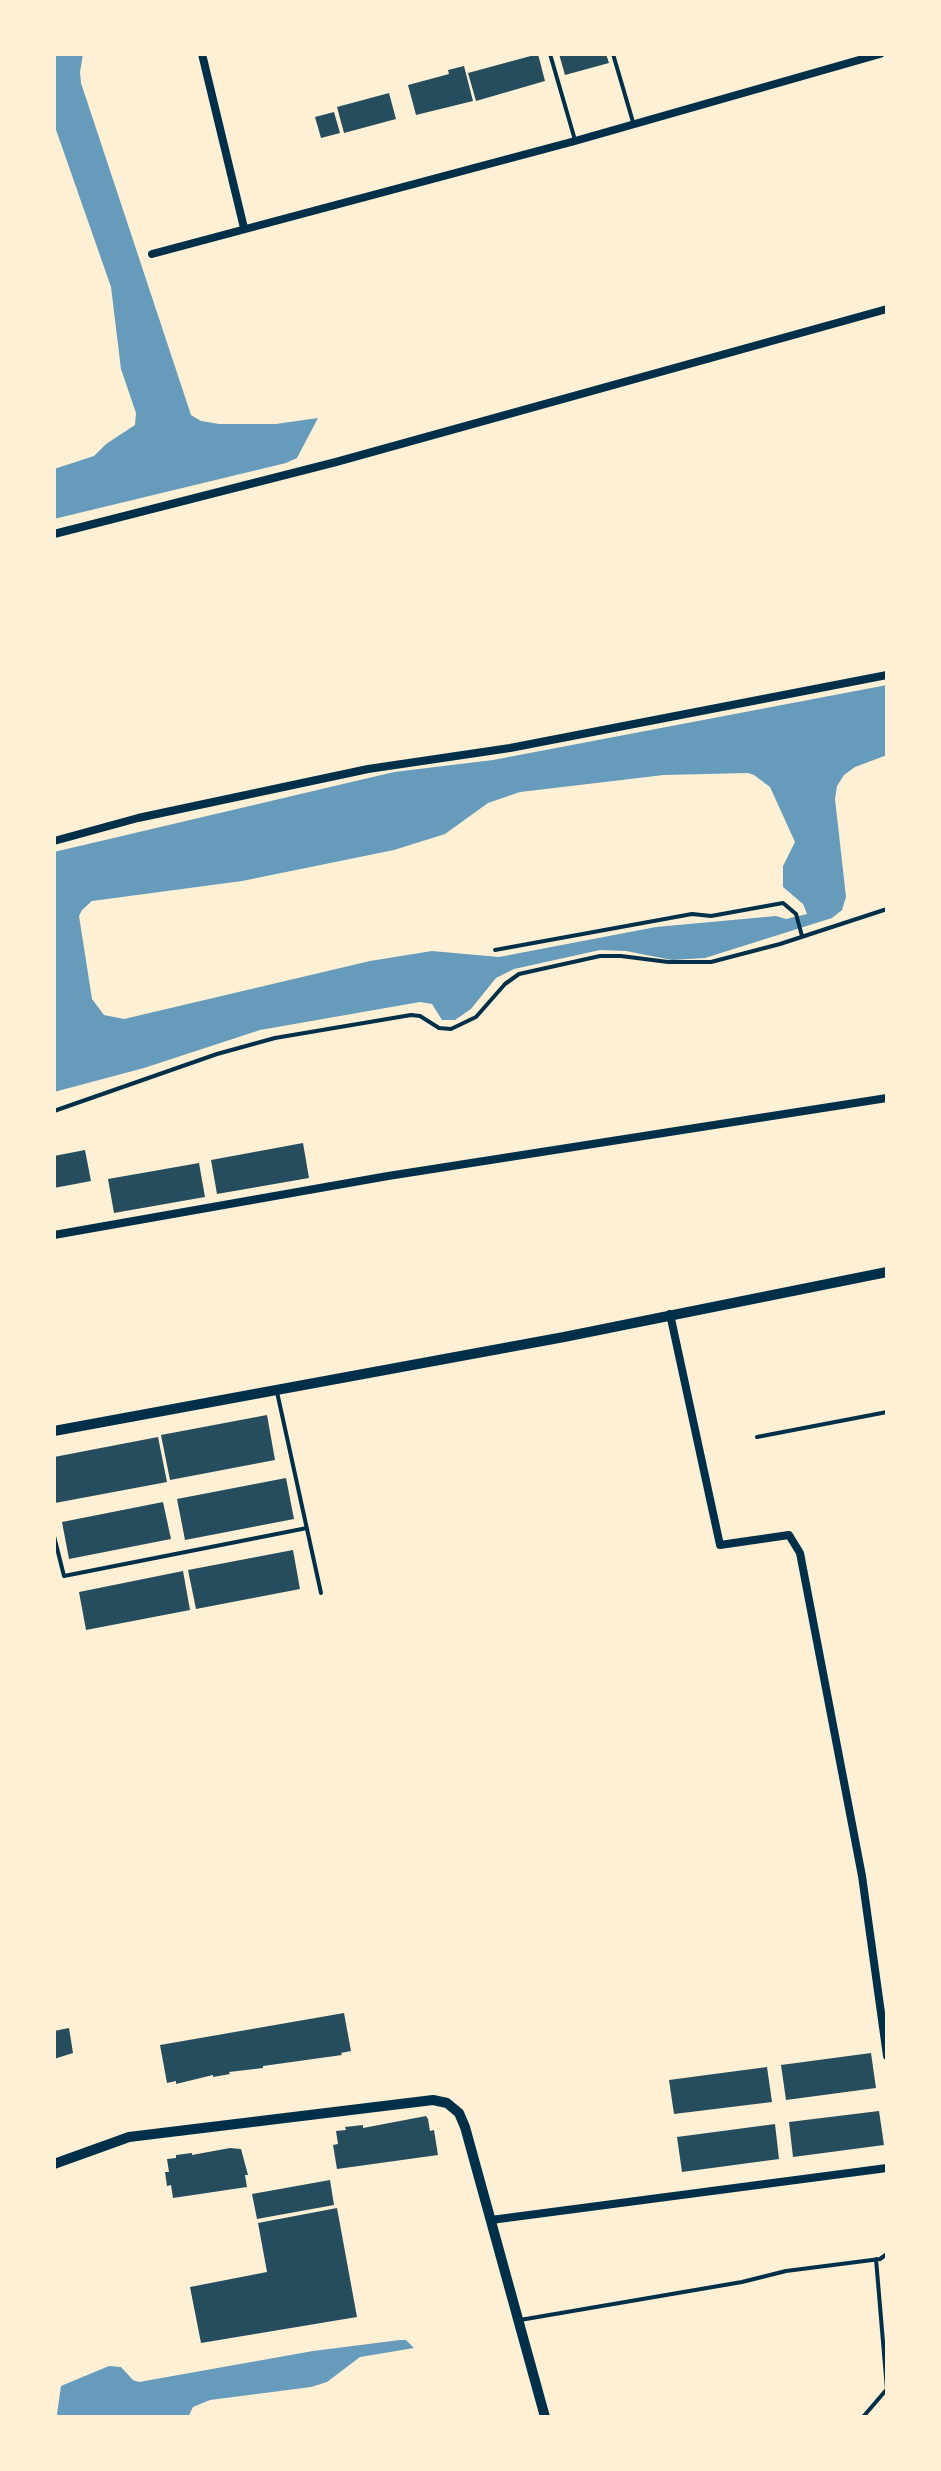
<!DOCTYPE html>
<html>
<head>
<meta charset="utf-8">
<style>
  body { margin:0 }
  #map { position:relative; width:941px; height:2471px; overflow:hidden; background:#fdf0d5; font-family:Lora,serif }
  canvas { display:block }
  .frame { position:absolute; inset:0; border:56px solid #fdf0d5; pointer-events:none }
</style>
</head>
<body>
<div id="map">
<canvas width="941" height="2471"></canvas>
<div class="frame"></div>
</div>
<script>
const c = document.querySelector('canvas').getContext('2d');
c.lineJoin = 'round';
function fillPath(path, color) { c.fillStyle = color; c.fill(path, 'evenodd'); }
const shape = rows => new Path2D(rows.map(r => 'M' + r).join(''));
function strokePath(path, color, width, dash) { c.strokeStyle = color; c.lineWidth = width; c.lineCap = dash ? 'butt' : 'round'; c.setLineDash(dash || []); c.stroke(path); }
fillPath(shape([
  [54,54,83,54,80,72,81,83,191,415,201,421,219,424,276,424,318,418,297,458,286,463,54,519,54,469,94,456,106,444,135,425,136,413,121,369,111,287,54,124],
  [887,685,887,755,855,767,844,775,837,786,835,799,846,897,842,910,832,918,705,958,672,960,626,951,600,950,514,969,496,978,471,1009,455,1020,442,1020,432,1004,420,1002,260,1030,144,1068,54,1092,54,852,394,772,493,760],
  [748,773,754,775,770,787,795,842,783,866,783,887,803,904,807,914,786,919,776,916,656,927,499,957,432,951,370,961,124,1019,104,1015,92,999,79,916,82,910,92,901,242,881,394,850,445,834,488,803,520,792,664,775],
  [400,2340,406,2340,414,2348,360,2357,327,2382,311,2387,210,2400,193,2407,188,2417,59,2417,57,2414,61,2386,109,2366,121,2367,133,2380,139,2382,313,2351]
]), '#669bbc');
fillPath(shape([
  [538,54,545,81,476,101,468,73],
  [559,54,606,54,609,63,565,75],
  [464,66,473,101,416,115,408,85,449,74,448,70],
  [389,93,396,119,344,133,337,107],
  [334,112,340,133,321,138,315,117],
  [303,1143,309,1178,217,1194,211,1160],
  [85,1150,91,1181,54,1188,54,1156],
  [199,1163,205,1197,114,1213,108,1179],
  [267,1415,275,1460,170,1480,161,1435],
  [158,1437,167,1482,55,1503,54,1457],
  [286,1478,294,1519,185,1540,177,1499],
  [163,1502,171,1539,69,1559,62,1522],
  [293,1550,300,1589,196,1609,188,1570],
  [183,1571,190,1610,86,1630,79,1592],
  [344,2013,351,2051,341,2053,342,2055,263,2066,263,2068,229,2072,230,2074,213,2077,213,2075,176,2084,176,2081,167,2083,160,2045],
  [69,2028,73,2053,54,2059,54,2031],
  [871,2053,876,2088,786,2100,781,2065],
  [767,2067,772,2102,674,2114,669,2080],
  [879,2111,884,2145,793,2157,789,2122],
  [426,2116,428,2119,430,2131,434,2130,438,2155,337,2169,333,2145,338,2144,336,2131,346,2130,345,2127,363,2125,363,2128],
  [775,2124,779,2159,682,2172,677,2137],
  [230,2148,241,2149,248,2175,245,2175,247,2187,173,2198,171,2185,167,2186,165,2172,169,2172,167,2159,176,2158,176,2155,192,2153,192,2155],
  [330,2180,334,2205,257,2219,252,2194],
  [337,2208,357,2317,201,2343,190,2287,267,2272,258,2223]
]), '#264d5e');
strokePath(shape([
  [550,54,575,140],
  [613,54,633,122],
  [495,950,692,914,711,916,783,903,796,914,802,936],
  [54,1111,217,1054,275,1038,411,1015,420,1016,439,1028,451,1029,476,1017,505,984,519,974,600,956,621,956,668,962,711,962,780,944,887,909],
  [277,1392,321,1593],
  [757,1437,887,1412],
  [54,1536,64,1576,307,1528],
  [520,2320,742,2282,786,2271,880,2259,887,2254],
  [863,2417,887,2389,876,2259]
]), '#003049', 4);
strokePath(shape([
  [202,54,244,228],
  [152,254,575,141,880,54],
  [54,534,336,462,887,309],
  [54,841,138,818,368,769,510,748,887,675],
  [54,1235,388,1176,887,1098],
  [670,1314,720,1545,789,1535,800,1553,862,1876,887,2056],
  [491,2220,887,2168]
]), '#003049', 8);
strokePath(shape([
  [54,1431,564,1337,887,1272],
  [54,2164,129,2137,433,2100,447,2103,459,2113,465,2127,545,2417]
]), '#003049', 10);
</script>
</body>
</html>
